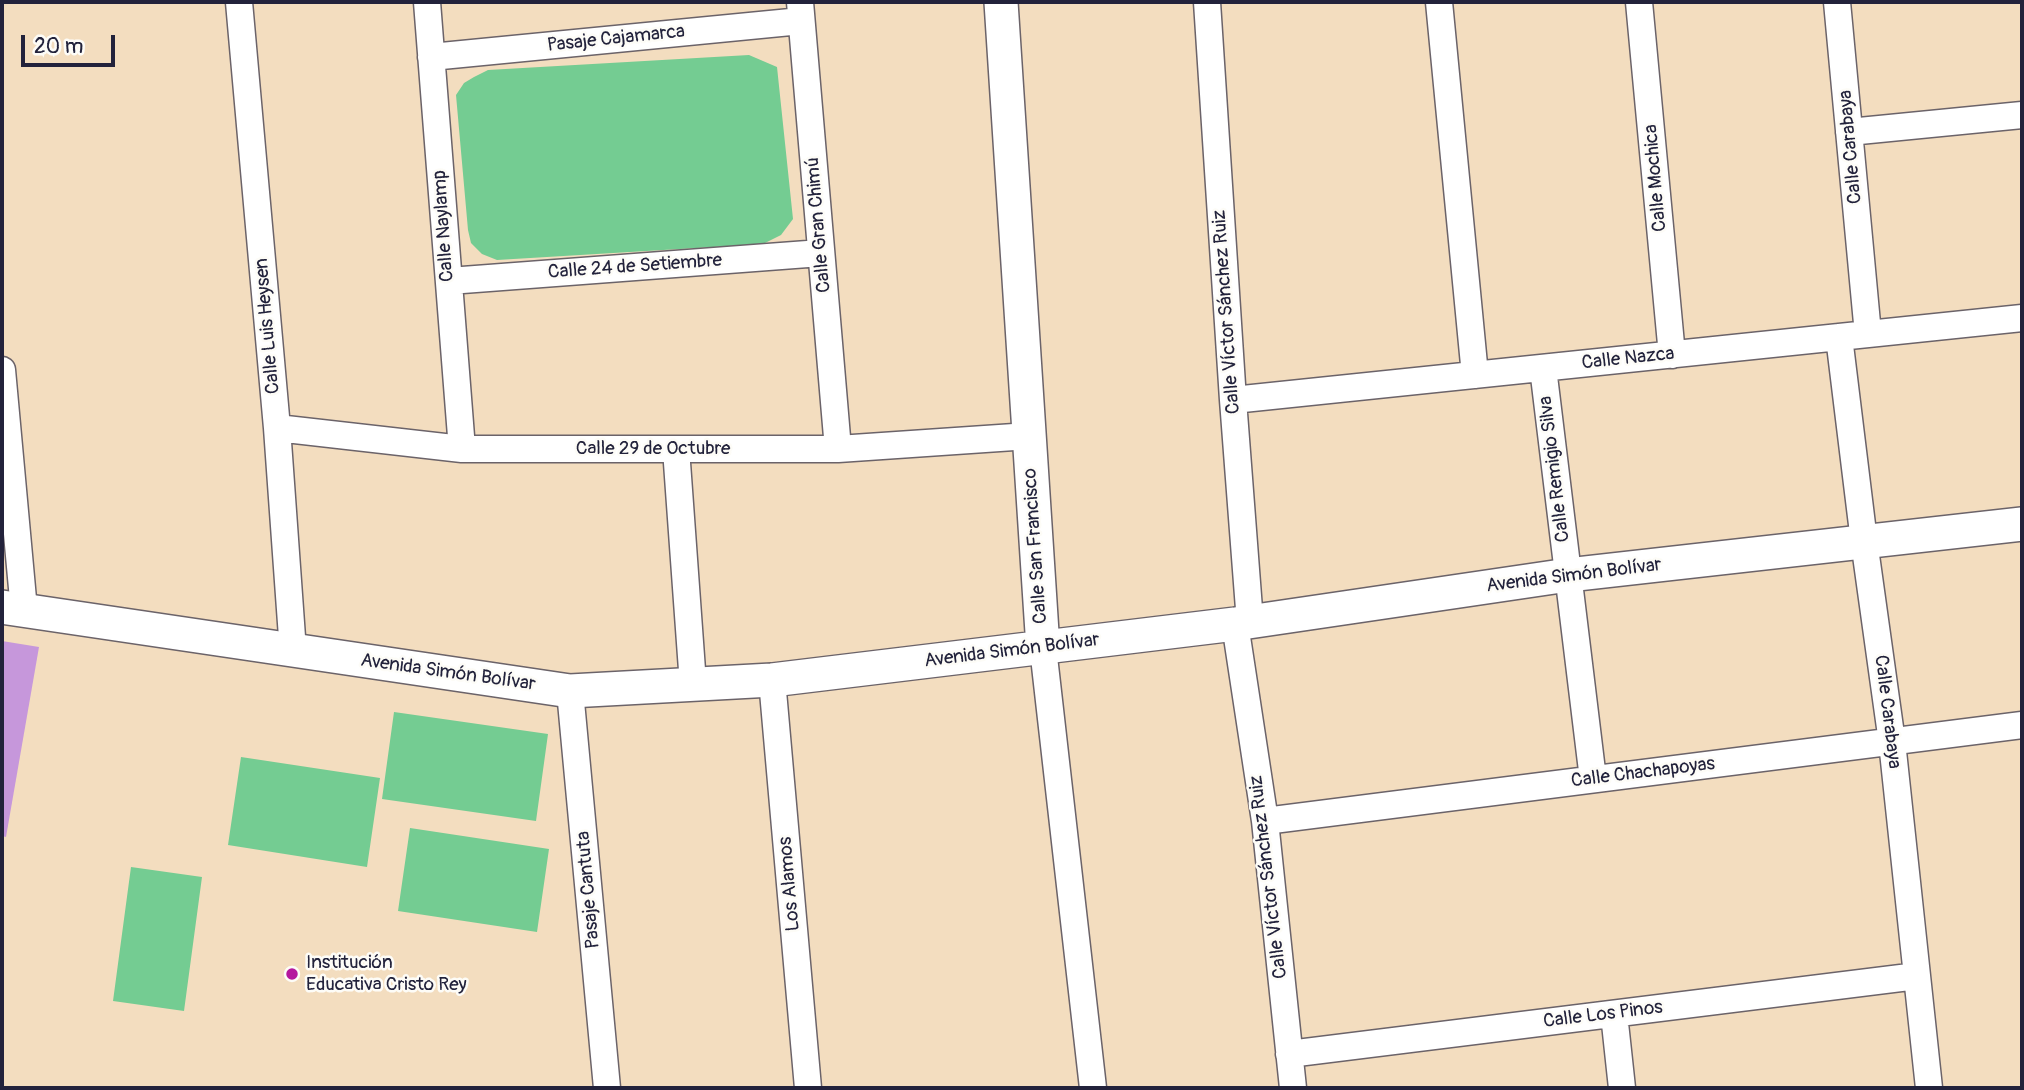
<!DOCTYPE html>
<html>
<head>
<meta charset="utf-8">
<style>
  body { margin:0 }
  #map { position:relative; width:2024px; height:1090px; overflow:hidden; background:#f3ddbf; font-family:Pangolin,sans-serif }
  canvas { display:block }
  .frame { position:absolute; inset:0; border:4px solid #22223b; pointer-events:none }
  .scale { position:absolute; left:21px; top:35px; width:94px; height:32px; box-sizing:border-box; border:4px solid #22223b; border-top:0; padding-left:9px; font-size:21px; line-height:24px; white-space:nowrap; color:#22223b; -webkit-text-stroke:5px #fdfcf7; paint-order:stroke }
</style>
</head>
<body>
<div id="map">
<canvas width="2024" height="1090"></canvas>
<div class="frame"></div>
<div class="scale">20 m</div>
</div>
<script>
const c = document.querySelector('canvas').getContext('2d');
c.lineJoin = 'round';
function fillPath(path, color) { c.fillStyle = color; c.fill(path, 'evenodd'); }
const shape = rows => new Path2D(rows.map(r => 'M' + r).join(''));
function strokePath(path, color, width, dash) { c.strokeStyle = color; c.lineWidth = width; c.lineCap = dash ? 'butt' : 'round'; c.setLineDash(dash || []); c.stroke(path); }
function label(font, color, halo, rows, align = 'center') {
  c.font = font + ' Pangolin,sans-serif'; c.lineWidth = 5; c.setLineDash([]); c.textBaseline = 'middle'; c.strokeStyle = halo; c.fillStyle = color; for (const [text, x, y, turn = 0] of rows) {
    c.save(); c.translate(x, y); c.rotate((+turn || 0) * Math.PI / 180); c.textAlign = isNaN(turn) ? turn : align; if (halo) c.strokeText(text, 0, 0); c.fillText(text, 0, 0); c.restore();
  }
}
fillPath(shape([
  [749,55,777,67,793,219,781,235,763,244,497,260,482,254,471,243,468,230,456,95,464,83,474,77,488,70],
  [394,712,548,734,536,821,382,799],
  [241,757,380,778,367,867,228,845],
  [410,828,549,849,537,932,398,911],
  [131,867,202,877,184,1011,113,1001]
]), '#74cc92');
fillPath(shape([
  [2,641,39,647,6,837,2,836]
]), '#c697db');
const minor = shape([
  [239,2,277,428,293,651],
  [427,2,462,449],
  [800,2,838,449],
  [1207,2,1233,400,1250,622],
  [1439,2,1475,375],
  [1639,2,1672,355],
  [1837,2,1868,334],
  [431,57,801,21],
  [1849,132,2022,115],
  [449,281,821,253],
  [1839,337,1864,541,1892,742,1929,1088],
  [1543,368,1593,779],
  [2,370,24,610],
  [1233,400,2022,318],
  [277,428,462,449,838,449,1029,436],
  [676,449,693,684],
  [1235,624,1265,821,1293,1088],
  [1043,648,1093,1088],
  [772,680,808,1088],
  [570,691,607,1088],
  [1265,821,2022,725],
  [1614,1014,1622,1088],
  [1289,1054,1917,976]
]);
const tertiary = shape([
  [1001,2,1043,648],
  [2,607,570,691,772,680,1235,624,1568,575,2022,524]
]);
strokePath(minor, '#6b6369', 29);
strokePath(tertiary, '#6b6369', 36);
strokePath(minor, '#fff', 26);
strokePath(tertiary, '#fff', 33);
for (const [x, y, r, color] of [
  [292,974,7,"#b5179e"]
]) { const dot = new Path2D(); dot.arc(x, y, r, 0, 2 * Math.PI); c.fillStyle = color; c.fill(dot); strokePath(dot, '#fdfcf7', 2.5); }
label('19px', '#22223b', '#fdfcf7', [
  ["Pasaje Cajamarca",616,39,-6],
  ["Calle Carabaya",1851,147,-95],
  ["Calle Mochica",1656,178,-95],
  ["Calle Gran Chimú",819,225,-95],
  ["Calle Naylamp",444,226,-94],
  ["Calle 24 de Setiembre",635,267,-4],
  ["Calle Víctor Sánchez Ruiz",1227,312,-94],
  ["Calle Luis Heysen",268,326,-95],
  ["Calle Nazca",1628,359,-6],
  ["Calle 29 de Octubre",653,449],
  ["Calle Remigio Silva",1555,469,-97],
  ["Calle San Francisco",1036,546,-94],
  ["Avenida Simón Bolívar",1574,576,-7],
  ["Avenida Simón Bolívar",1012,651,-7],
  ["Avenida Simón Bolívar",448,673,8],
  ["Calle Carabaya",1887,712,83],
  ["Calle Chachapoyas",1643,773,-7],
  ["Calle Víctor Sánchez Ruiz",1269,877,-97],
  ["Los Alamos",790,884,-95],
  ["Pasaje Cantuta",589,890,-95],
  ["Calle Los Pinos",1603,1015,-7]
]);
label('19px', '#22223b', '#fdfcf7', [
  ["Institución",306,963],
  ["Educativa Cristo Rey",306,985]
], 'left');
</script>
</body>
</html>
